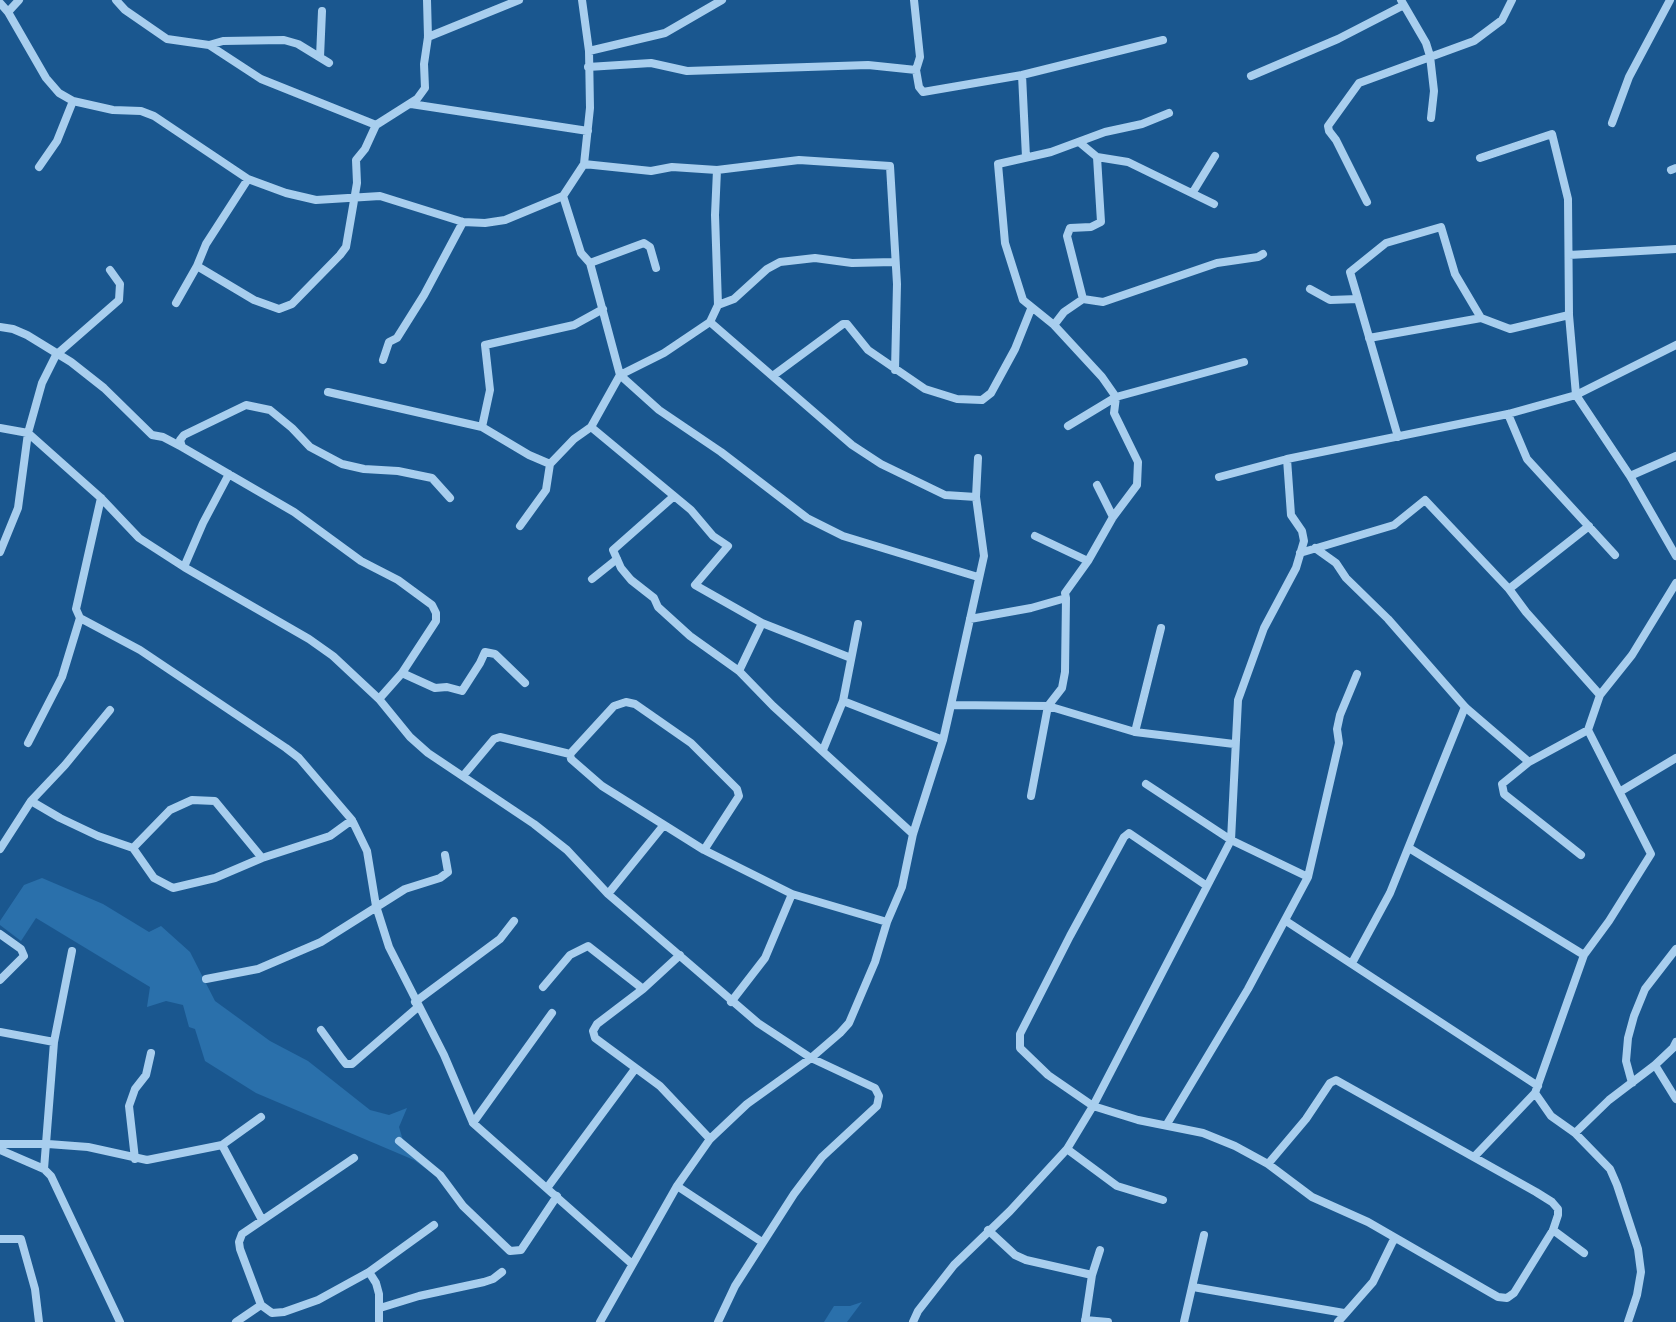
<!DOCTYPE html>
<html>
<head>
<meta charset="utf-8">
<style>
  body { margin:0 }
  canvas { display:block; background:#1a578f }
</style>
</head>
<body>
<canvas width="1676" height="1322"></canvas>
<script>
const c = document.querySelector('canvas').getContext('2d');
c.lineJoin = 'round';
function fillPath(path, color) { c.fillStyle = color; c.fill(path, 'evenodd'); }
const shape = rows => new Path2D(rows.map(r => 'M' + r).join(''));
function strokePath(path, color, width, dash) { c.strokeStyle = color; c.lineWidth = width; c.lineCap = dash ? 'butt' : 'round'; c.setLineDash(dash || []); c.stroke(path); }
fillPath(shape([
  [42,878,103,904,149,932,161,926,190,952,215,1001,270,1041,308,1061,370,1110,389,1115,407,1108,399,1127,405,1147,449,1180,436,1176,414,1160,256,1093,205,1061,195,1029,189,1027,183,1005,166,1001,147,1007,150,987,36,918,21,941,0,925,0,921,24,885],
  [862,1302,847,1322,824,1322,834,1306,850,1306]
]), '#2a70ab');
strokePath(shape([
  [116,0,125,10,167,39,209,45,261,79,376,125],
  [914,0,920,57,916,70,919,87,923,92,1022,75,1163,40],
  [1401,0,1426,43,1430,56,1434,91,1431,118],
  [0,3,8,12,19,0],
  [8,12,46,78,59,93,73,101,113,110,141,111,154,116,248,179,286,193,316,200,380,196,463,222,485,223,505,220,563,196,584,164,590,108,589,51,582,0],
  [428,37,519,0],
  [209,45,223,41,284,40,298,44,329,63],
  [589,51,665,33,722,0],
  [320,57,322,11],
  [588,67,651,63,687,71,868,65,916,70],
  [1022,75,1026,157],
  [1251,76,1338,39,1404,5],
  [411,104,588,131],
  [1612,123,1629,77,1670,0],
  [1079,142,1097,157,1101,222,1091,227,1070,228,1067,236,1083,299],
  [1097,157,1128,162,1214,204],
  [1480,158,1552,134,1568,199,1569,315],
  [584,164,651,171,672,167,717,170,799,160,890,166,897,284,895,370],
  [39,167,57,141,73,101],
  [1671,170,1676,168],
  [1193,192,1215,156],
  [563,196,581,253,590,263,620,375,659,410,721,452,807,518,843,536,978,577],
  [1367,202,1336,140,1329,131,1328,126,1359,83,1474,41,1502,20,1512,0],
  [1569,255,1676,249],
  [590,263,644,243,650,247,656,268],
  [197,266,254,300,279,309,292,304,340,255,346,247,357,183,356,160,365,149,376,125,417,99,425,88,424,64,428,37,427,0],
  [1310,289,1330,300,1358,299,1398,437],
  [1358,299,1350,272,1386,243,1441,227,1455,274,1481,318,1510,329,1569,315,1576,395,1630,476,1676,556],
  [176,303,197,266,206,244,248,179],
  [718,305,734,299,767,269,780,262,815,258,852,263,894,262],
  [710,322,852,445,881,464,945,495,976,497],
  [1054,325,1064,312,1083,299,1103,302,1217,263,1258,257,1263,254],
  [0,327,13,329,27,335,71,362,104,388,152,435,163,437,182,447,294,512,361,561,398,580,432,605,436,613,436,621,402,673,379,699],
  [1369,338,1481,318],
  [383,360,389,342,397,338,424,295,463,222],
  [774,375,843,324,847,324,868,350,925,389,957,399,982,400,991,393,1015,349,1031,309],
  [328,392,482,427,529,455,550,464,546,490,520,526],
  [1508,414,1527,459,1615,555],
  [1068,426,1116,397,1244,362],
  [482,427,490,390,485,345,574,325,603,309],
  [591,427,691,510,713,536,728,546,695,585,762,623,851,658],
  [0,428,28,433,101,498,139,538,184,567,309,639,333,656,379,699,410,737,428,753,534,824,567,850,608,894,758,1023,811,1058,875,1088,879,1096,877,1106,822,1157,794,1194,735,1286,718,1322],
  [182,447,180,440,184,435,246,405,270,410,292,428,310,447,342,464,364,469,398,471,432,478,450,498],
  [550,464,574,439,591,427,620,375,664,353,710,322,718,305,715,215,717,170],
  [1630,476,1676,456],
  [1219,477,1287,459,1508,414,1576,395,1676,345],
  [1097,485,1113,517],
  [673,497,613,550,621,568,631,580,654,598,658,607,690,636,739,671,773,706,913,834],
  [1035,536,1088,561],
  [1315,548,1336,563,1346,578,1388,619,1465,707,1529,762,1588,730],
  [0,552,18,508,28,433,42,383,56,355,119,300,120,284,110,270],
  [1300,553,1394,525,1425,500,1509,589,1526,612,1600,695],
  [184,567,203,523,229,474],
  [592,579,617,559],
  [1509,589,1589,526],
  [80,618,140,650,286,748,299,758,352,820,367,851,376,906,389,947,444,1055,473,1123,631,1263],
  [970,619,1031,608,1066,598,1065,593,1088,561,1113,517,1137,485,1138,462,1114,413,1116,397,1102,377,1054,325,1023,300,1005,243,998,164,1051,152,1105,132,1142,124,1169,113],
  [739,671,762,623],
  [402,673,435,688,447,687,462,691,480,663,485,652,495,654,525,683],
  [843,701,943,740],
  [951,705,1048,706,1135,732,1234,744],
  [1135,732,1161,628],
  [28,743,62,677,80,618,76,609,101,498],
  [823,750,843,701,858,624],
  [570,754,614,706,626,702,635,704,691,743,737,789,739,796,704,850],
  [1529,762,1502,784,1504,794,1581,855],
  [463,776,494,739,500,737,570,754,571,759,602,786,704,850,792,894,887,922],
  [1146,784,1231,840,1308,877],
  [1621,791,1676,758],
  [1031,796,1048,706,1062,688,1065,672,1066,598],
  [31,801,60,818,98,836,133,848,154,878,173,888,215,878,262,858,330,836,352,820],
  [133,848,170,810,192,800,215,801,262,858],
  [1409,848,1584,955],
  [0,849,31,801,65,765,110,710],
  [1207,886,1129,833,1124,837,1070,936,1020,1034,1020,1048,1048,1075,1093,1106,1138,1120,1203,1133,1235,1146,1268,1164,1312,1197,1368,1222,1498,1297,1507,1298,1514,1293,1553,1230,1558,1215,1558,1209,1552,1202,1536,1192,1336,1080,1330,1083,1306,1119,1268,1164],
  [608,894,663,826],
  [1286,921,1538,1086],
  [0,934,21,949,24,956,0,980],
  [680,955,643,989,597,1024,593,1031,595,1038,660,1086,710,1139],
  [1352,963,1390,893,1465,707],
  [206,979,258,969,321,942,405,889,440,878,448,872,445,855],
  [543,987,570,955,588,946,643,989],
  [415,1002,500,939,514,921],
  [731,1002,765,958,792,894],
  [321,1030,342,1059,346,1064,352,1064,418,1007],
  [0,1032,54,1042],
  [1655,1065,1676,1099],
  [1632,1083,1626,1061,1628,1038,1634,1016,1645,989,1676,949],
  [473,1123,552,1013],
  [1167,1124,1248,989,1308,877,1339,743,1337,729,1340,715,1357,674],
  [1575,1133,1609,1100,1655,1065,1673,1048,1676,1042],
  [399,1141,440,1175,463,1206,510,1251,521,1250,557,1196],
  [0,1144,48,1144,88,1147,147,1160,222,1145,261,1117],
  [222,1145,261,1218],
  [1067,1149,1117,1186,1163,1200],
  [0,1150,44,1169,51,1176,120,1322],
  [1474,1157,1535,1093],
  [135,1159,129,1106,135,1089,146,1075,151,1053],
  [44,1169,54,1042,72,951],
  [677,1186,762,1242],
  [547,1188,635,1069],
  [988,1230,1015,1255,1026,1260,1092,1275],
  [1553,1230,1584,1253],
  [0,1239,21,1239,35,1289,39,1322],
  [369,1272,376,1283,379,1294,379,1322],
  [1193,1287,1344,1313],
  [261,1305,272,1313,284,1312,318,1300,369,1272,434,1225],
  [380,1308,419,1296,484,1282,493,1279,502,1272],
  [1085,1320,1108,1322],
  [236,1322,261,1305,240,1249,239,1242,242,1234,354,1158],
  [600,1322,677,1186,710,1139,747,1104,811,1058,840,1033,849,1023,875,962,887,922,902,887,913,834,943,740,951,705,984,556,976,497,978,458],
  [913,1322,918,1311,954,1265,1010,1211,1067,1149,1093,1106,1231,840,1238,700,1264,628,1296,568,1304,541,1302,531,1291,515,1287,459],
  [1085,1322,1092,1275,1100,1250],
  [1184,1322,1204,1235],
  [1338,1322,1373,1282,1394,1239],
  [1628,1322,1637,1295,1641,1272,1638,1249,1617,1185,1610,1169,1575,1133,1551,1116,1535,1093,1584,955,1609,921,1651,854,1588,730,1600,695,1632,655,1676,583]
]), '#a8ceee', 8);
</script>
</body>
</html>
